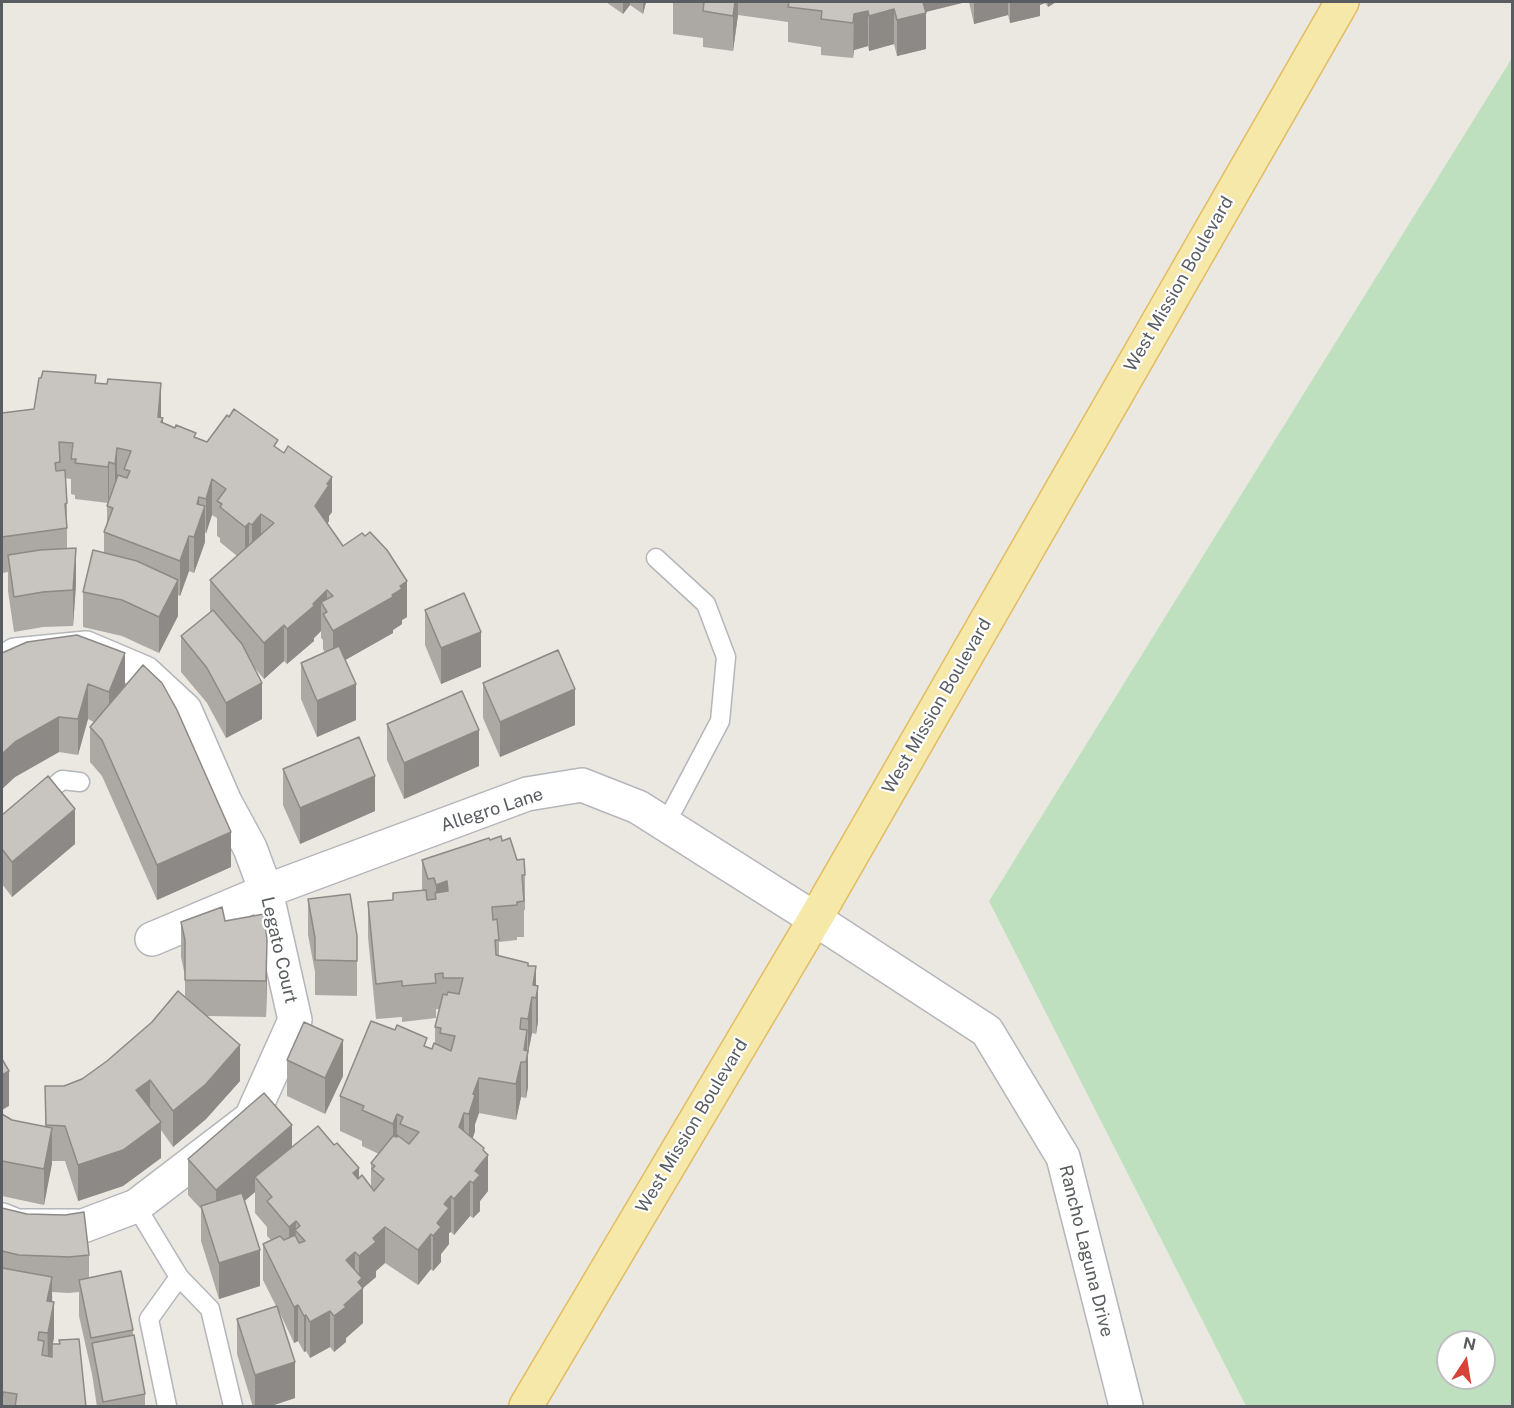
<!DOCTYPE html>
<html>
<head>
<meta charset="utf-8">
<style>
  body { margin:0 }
  #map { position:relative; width:1514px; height:1408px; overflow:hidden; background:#eae8e0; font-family:"Public Sans",sans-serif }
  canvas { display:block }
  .frame { position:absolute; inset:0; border:3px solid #595c60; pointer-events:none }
  .north { position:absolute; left:1436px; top:1330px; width:60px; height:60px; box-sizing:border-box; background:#fff; border:2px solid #bdbebf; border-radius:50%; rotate:12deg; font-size:16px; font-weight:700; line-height:24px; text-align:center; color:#595c60 }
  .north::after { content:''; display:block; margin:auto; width:21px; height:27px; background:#d74239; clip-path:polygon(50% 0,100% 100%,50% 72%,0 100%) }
</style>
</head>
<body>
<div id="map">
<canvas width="1514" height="1408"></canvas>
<div class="frame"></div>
<div class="north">N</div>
</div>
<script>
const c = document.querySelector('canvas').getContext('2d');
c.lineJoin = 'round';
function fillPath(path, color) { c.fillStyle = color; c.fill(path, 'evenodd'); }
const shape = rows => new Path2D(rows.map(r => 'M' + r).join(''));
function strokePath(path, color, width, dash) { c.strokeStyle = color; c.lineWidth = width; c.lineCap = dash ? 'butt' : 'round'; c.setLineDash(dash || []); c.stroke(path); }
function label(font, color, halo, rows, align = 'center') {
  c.font = font + ' "Public Sans",sans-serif'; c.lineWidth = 4.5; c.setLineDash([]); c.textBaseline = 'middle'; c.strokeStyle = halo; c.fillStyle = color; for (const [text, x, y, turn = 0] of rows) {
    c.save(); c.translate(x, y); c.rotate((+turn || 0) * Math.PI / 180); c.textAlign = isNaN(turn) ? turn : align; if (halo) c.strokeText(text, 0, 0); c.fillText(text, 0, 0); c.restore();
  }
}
fillPath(shape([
  [1512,58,1512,1406,1246,1406,989,901],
  [1448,1342,1484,1342,1484,1378,1448,1378]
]), '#bfe0be');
const lane = shape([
  [656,558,706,604,726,657,720,721,665,825],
  [2,829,62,780,80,782],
  [136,1206,179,1277,210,1309,233,1406],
  [167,1406,149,1319,179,1277]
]);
const street = shape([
  [2,663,15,655,86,648,145,673,185,710,225,802,250,848,266,891,295,1020,251,1118,136,1206,83,1226,17,1226,2,1220],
  [152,939,266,891,527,794,582,785,638,807,815,919,987,1031,1063,1157,1126,1406]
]);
const primary = shape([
  [526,1406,815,919,1342,2]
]);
strokePath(lane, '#b3b6ba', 21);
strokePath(street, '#b3b6ba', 36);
strokePath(primary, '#e3bc61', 36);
strokePath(lane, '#fff', 18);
strokePath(street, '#fff', 33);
strokePath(primary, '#f6e8a9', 33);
fillPath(shape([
  [606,2,646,2,643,14,630,5,623,14],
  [673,2,966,2,926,12,926,49,897,56,894,44,869,51,868,46,854,50,853,58,821,55,821,47,788,42,788,22,738,15,733,51,703,47,703,38,673,34],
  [969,2,1056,2,1048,7,1045,3,1040,5,1040,16,1010,23,1008,15,974,24],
  [96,383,161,418,163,423,207,442,278,448,332,512,329,516,329,521,327,524,343,546,407,617,402,620,402,624,393,630,393,633,345,660,356,720,317,737,301,699,301,663,325,653,323,649,323,640,321,638,321,631,314,638,314,641,287,664,284,661,264,679,253,666,262,719,226,738,207,703,181,672,181,636,210,613,210,580,237,556,220,542,220,538,217,536,217,518,212,515,205,534,205,542,194,573,189,571,180,596,178,595,178,616,159,653,122,636,83,627,83,592,104,553,104,532,107,523,107,506,110,498,109,498,108,503,75,499,75,495,71,494,71,479,65,478,67,503,67,549,76,584,73,626,43,627,14,632,8,591,8,572,2,573,2,413,34,409],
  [425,610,481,667,441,684,425,645],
  [2,653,125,686,231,867,157,900,102,776,90,762,90,727,94,722,88,719,78,755,59,752,15,777,2,789],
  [483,683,575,725,500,757,483,718],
  [387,724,479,766,404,799,387,760],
  [283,769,375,811,300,844,283,805],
  [2,815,75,844,12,897,2,884],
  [490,840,502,841,517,860,525,875,525,910,524,910,524,937,517,937,517,940,499,942,499,956,528,966,536,985,538,1021,536,1034,532,1033,528,1053,528,1087,526,1098,521,1097,516,1120,479,1113,475,1124,475,1131,472,1139,484,1151,488,1191,480,1201,480,1211,473,1218,470,1216,454,1235,451,1232,449,1233,449,1244,441,1254,441,1262,433,1271,431,1269,418,1285,385,1263,376,1271,376,1277,363,1288,363,1323,346,1338,346,1342,334,1352,330,1347,310,1358,306,1351,304,1352,298,1341,294,1343,279,1311,295,1398,268,1407,253,1407,237,1354,237,1319,276,1306,263,1280,263,1244,271,1240,267,1236,267,1227,255,1213,255,1192,244,1201,260,1286,219,1299,201,1241,201,1209,188,1195,188,1159,292,1148,359,1178,371,1187,371,1163,379,1154,362,1146,362,1141,340,1131,340,1096,427,1047,432,1049,435,1044,435,1027,439,1009,436,1009,436,1018,402,1022,402,1017,376,1019,368,937,368,902,393,900,422,890,422,860],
  [308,899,357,936,357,996,315,995,315,972,308,935],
  [225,921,267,975,266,1017,206,1016,240,1081,206,1119,173,1147,161,1130,161,1158,123,1186,78,1201,65,1161,52,1161,44,1205,2,1196,2,1114,12,1120,45,1127,45,1086,64,1086,82,1079,107,1061,185,997,185,976,181,957,181,922],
  [287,1060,343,1076,325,1114,287,1096],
  [2,1208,89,1255,89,1278,133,1330,133,1335,145,1394,145,1407,97,1407,92,1374,79,1316,79,1292,69,1293,52,1292,54,1338,52,1344,86,1407,2,1407]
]), '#aca9a5');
fillPath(shape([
  [623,2,630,2,630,5,623,14],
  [643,2,646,2,643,14],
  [735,2,738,2,738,15,733,51,733,16],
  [917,2,966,2,917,14],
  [974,2,1008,2,1008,15,974,24],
  [1010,2,1045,2,1045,3,1040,5,1040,16,1010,23],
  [1048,2,1056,2,1048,7],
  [894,9,894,44,869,51,869,16],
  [868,11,868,46,854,50,853,58,854,14],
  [926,13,926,49,897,56,897,20],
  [161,383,161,421,163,418,163,453,158,417],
  [117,448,117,484,115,499,115,464],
  [109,462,109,498,108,503,108,467],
  [332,477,332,512,329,516,329,521,315,542,315,506,327,484],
  [212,479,212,515,206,534,206,499],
  [199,497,199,524,205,506,205,542,194,573,194,537,197,504],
  [261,514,261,549,252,560,252,525],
  [249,523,249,558,245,563,245,527],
  [189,536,189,571,180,596,180,561],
  [76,548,76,584,73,626,73,590],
  [178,580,178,616,159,653,159,617],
  [407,581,407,617,402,620,402,624,393,630,393,633,333,667,333,631,392,595,400,586],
  [327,590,327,612,321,602,321,631,314,638,314,641,287,664,287,629],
  [284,625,284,661,264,679,264,643],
  [481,632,481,667,441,684,441,648],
  [125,653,125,688,109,727,109,692],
  [262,683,262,719,226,738,226,703],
  [88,684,88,719,78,755,78,719],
  [356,684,356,720,317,737,317,701],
  [575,689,575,725,500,757,500,722],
  [59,717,59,752,15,777,2,789,2,754,15,742],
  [479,730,479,766,404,799,404,763],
  [375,776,375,811,300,844,300,808],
  [75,809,75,844,12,897,12,862],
  [231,832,231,867,157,900,157,865],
  [447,881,447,916,436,920,436,885],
  [267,940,267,975,266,1017,266,981],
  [536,966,536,996,538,986,538,1021,536,1034,536,998,533,985],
  [532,997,532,1033,528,1053,528,1087,526,1098,526,1062,524,1050,527,1030,527,1061,528,1054,528,1019],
  [343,1040,343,1076,325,1114,325,1078],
  [240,1045,240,1081,206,1119,173,1147,173,1111],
  [521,1062,521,1097,516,1120,516,1084],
  [9,1071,9,1106,2,1110,2,1075],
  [479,1078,479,1113,475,1124,475,1131,469,1150,469,1114,473,1094],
  [150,1080,150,1116,136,1090],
  [464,1113,464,1148,459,1127],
  [397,1114,397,1150,393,1160,393,1124],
  [161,1122,161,1158,123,1186,78,1201,78,1165],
  [292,1125,292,1161,255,1177,255,1192,216,1226,216,1190],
  [52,1128,52,1164,44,1205,44,1169],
  [484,1148,484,1161,488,1155,488,1191,480,1201,480,1211,473,1218,473,1183,475,1171],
  [359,1168,359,1204,353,1173],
  [470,1181,470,1216,454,1235,454,1199],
  [451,1196,451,1232,449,1233,449,1244,441,1254,441,1262,433,1271,433,1236,437,1223,444,1204],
  [296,1221,295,1257,289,1262,289,1227],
  [385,1227,385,1263,376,1271,376,1277,363,1288,363,1323,346,1338,346,1342,334,1352,334,1316,344,1305,359,1281,359,1256,373,1238],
  [431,1234,431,1269,418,1285,418,1250],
  [260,1250,260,1286,219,1299,219,1263],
  [355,1252,355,1287,346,1260],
  [52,1277,52,1311,54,1302,54,1338,48,1368,47,1301],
  [298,1305,298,1341,294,1343,294,1307],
  [330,1311,330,1347,310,1358,310,1322],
  [306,1315,306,1351,304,1352,304,1316],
  [295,1362,295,1398,268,1407,255,1407,255,1375]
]), '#8c8986');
const building = shape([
  [699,2,735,2,733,16,703,11,704,2,699,2],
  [789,2,923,2,926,13,897,20,894,9,869,16,868,11,854,14,853,23,821,19,822,11,788,7,789,2],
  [43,371,96,375,95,383,107,384,108,379,161,383,158,417,163,418,161,422,175,428,176,425,196,433,194,437,207,442,227,415,229,417,234,409,278,440,274,446,284,453,288,446,332,477,327,484,329,485,315,506,343,546,362,533,365,536,370,532,387,550,407,581,400,586,402,589,392,595,393,597,333,631,323,614,327,612,321,602,333,596,327,590,313,604,314,606,287,629,284,625,264,643,210,580,274,523,261,514,252,525,249,523,245,527,220,507,222,504,217,501,226,489,212,479,206,499,199,497,197,504,205,506,194,537,189,536,180,561,104,532,113,508,107,506,118,475,127,478,130,471,124,469,131,451,117,448,115,464,109,462,108,467,75,463,76,459,71,459,73,443,59,442,60,462,55,463,56,471,65,470,67,503,65,504,67,528,2,537,2,413,34,409,39,378,41,378,43,371],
  [76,548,73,590,43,592,14,597,8,555,40,550,76,548],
  [93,550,137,561,178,580,159,617,122,600,83,592,93,550],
  [464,593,481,632,441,648,425,610,464,593],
  [213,610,242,644,262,683,226,703,207,668,181,636,213,610],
  [77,635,125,653,109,692,88,684,78,719,59,717,15,742,2,754,2,653,27,642,77,635],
  [339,646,356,684,317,701,301,663,339,646],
  [558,650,575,689,500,722,483,683,558,650],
  [143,665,162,683,177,710,231,832,157,865,102,740,90,727,143,665],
  [462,691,479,730,404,763,387,724,462,691],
  [359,737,375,776,300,808,283,769,359,737],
  [48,776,75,809,12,862,2,849,2,815,48,776],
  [501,836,502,841,510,838,517,860,524,859,525,875,522,875,524,901,517,902,517,905,492,907,493,920,497,919,499,940,495,940,496,955,528,963,528,966,536,966,533,985,538,986,536,998,532,997,528,1019,521,1018,520,1029,527,1030,524,1050,528,1051,526,1062,521,1062,516,1084,479,1078,473,1094,475,1095,469,1114,464,1113,459,1127,484,1148,483,1150,488,1155,475,1171,480,1175,473,1183,470,1181,454,1199,451,1196,444,1204,449,1208,437,1223,441,1227,433,1236,431,1234,418,1250,385,1227,373,1238,376,1242,359,1256,355,1252,346,1260,362,1278,358,1282,363,1288,344,1305,346,1307,334,1316,330,1311,310,1322,306,1315,304,1316,298,1305,294,1307,263,1244,280,1236,284,1240,295,1235,299,1243,305,1241,295,1230,300,1226,296,1221,289,1227,267,1201,272,1197,255,1177,318,1126,334,1145,337,1143,359,1168,353,1173,358,1179,362,1175,374,1191,384,1179,372,1169,375,1166,371,1163,393,1136,397,1137,397,1135,409,1144,419,1132,400,1124,403,1117,397,1114,393,1124,362,1110,364,1106,340,1096,371,1021,395,1030,397,1025,427,1038,424,1046,432,1049,434,1043,451,1051,455,1036,440,1033,441,1028,435,1027,443,994,447,995,448,992,459,994,463,978,443,978,443,973,435,974,436,983,402,986,402,981,376,984,368,902,393,900,393,893,426,890,427,900,436,899,435,893,448,891,447,881,436,885,434,878,428,879,422,860,489,838,490,840,501,836],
  [350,894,357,936,357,961,315,960,315,938,308,899,350,894],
  [222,907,225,921,264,914,267,940,266,981,185,980,185,940,181,922,222,907],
  [178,991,240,1045,206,1084,173,1111,150,1080,136,1090,161,1122,123,1150,78,1165,65,1126,46,1125,45,1086,64,1086,82,1079,107,1061,152,1022,178,991],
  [304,1022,343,1040,325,1078,287,1060,304,1022],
  [2,1059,9,1071,2,1075,2,1059],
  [264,1093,292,1125,216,1190,188,1159,264,1093],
  [2,1114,12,1120,52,1128,44,1169,2,1161,2,1114],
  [242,1193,260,1250,219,1263,201,1206,242,1193],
  [2,1208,27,1214,65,1215,84,1212,89,1255,69,1257,19,1255,2,1251,2,1208],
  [2,1268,52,1277,47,1301,54,1302,48,1333,39,1332,38,1340,44,1341,42,1355,52,1357,52,1344,60,1344,59,1340,79,1339,86,1407,15,1407,17,1394,3,1392,3,1395,2,1394,2,1268],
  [121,1271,133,1330,91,1338,79,1280,121,1271],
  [277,1306,295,1362,255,1375,237,1319,277,1306],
  [134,1335,145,1394,103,1402,92,1343,134,1335]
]);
fillPath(building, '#c8c4c0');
strokePath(building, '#8c8986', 1.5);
label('18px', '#595c60', '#fff', [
  ["West Mission Boulevard",1179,284,-60],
  ["West Mission Boulevard",937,706,-60],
  ["Allegro Lane",492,810,-18],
  ["Legato Court",279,950,77],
  ["West Mission Boulevard",692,1126,-59],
  ["Rancho Laguna Drive",1086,1251,76]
]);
</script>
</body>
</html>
